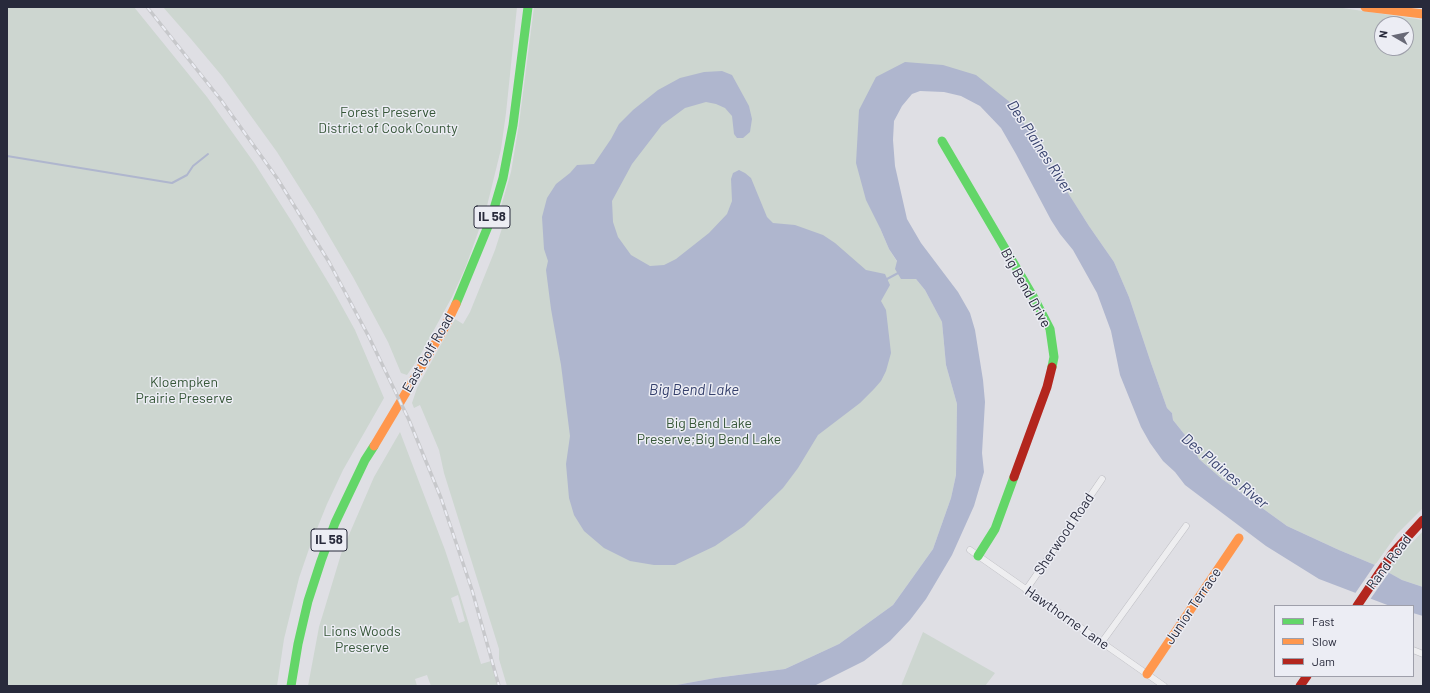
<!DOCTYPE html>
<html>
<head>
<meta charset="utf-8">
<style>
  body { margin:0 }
  #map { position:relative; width:1430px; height:693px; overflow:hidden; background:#dfdfe4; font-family:Barlow,sans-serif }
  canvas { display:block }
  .frame { position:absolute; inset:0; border:8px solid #282a3b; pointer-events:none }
  .legend { position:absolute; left:1274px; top:605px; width:140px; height:72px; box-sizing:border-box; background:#ecedf4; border:1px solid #9e9faa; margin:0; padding:5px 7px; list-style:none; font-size:12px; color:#282a3b }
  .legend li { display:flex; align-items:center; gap:8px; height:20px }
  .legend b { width:20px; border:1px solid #9e9faa }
  .north { position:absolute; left:1374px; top:16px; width:40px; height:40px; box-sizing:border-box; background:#ecedf4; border:1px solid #9e9faa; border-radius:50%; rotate:279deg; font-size:11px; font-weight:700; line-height:16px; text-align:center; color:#282a3b }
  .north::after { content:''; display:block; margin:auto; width:14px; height:18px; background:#686976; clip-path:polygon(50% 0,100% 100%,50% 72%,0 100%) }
</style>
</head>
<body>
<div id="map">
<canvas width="1430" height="693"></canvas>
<div class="frame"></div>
<ul class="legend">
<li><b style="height:5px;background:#63d668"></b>Fast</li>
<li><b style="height:5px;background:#ff974d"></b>Slow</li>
<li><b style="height:5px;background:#b3261e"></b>Jam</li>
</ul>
<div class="north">N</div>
</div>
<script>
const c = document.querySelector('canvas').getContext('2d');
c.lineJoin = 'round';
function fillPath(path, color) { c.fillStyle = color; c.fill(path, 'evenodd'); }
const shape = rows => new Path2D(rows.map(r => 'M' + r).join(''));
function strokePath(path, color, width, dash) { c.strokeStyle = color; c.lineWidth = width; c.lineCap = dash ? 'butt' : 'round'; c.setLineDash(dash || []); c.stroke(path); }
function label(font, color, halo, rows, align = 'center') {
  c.font = font + ' Barlow,sans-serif'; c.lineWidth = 3; c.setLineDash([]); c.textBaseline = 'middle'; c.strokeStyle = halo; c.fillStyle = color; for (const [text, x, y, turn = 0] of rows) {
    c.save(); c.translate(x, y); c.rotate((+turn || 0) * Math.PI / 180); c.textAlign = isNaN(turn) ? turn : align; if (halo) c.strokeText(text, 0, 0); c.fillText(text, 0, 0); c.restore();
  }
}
fillPath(shape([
  [7,7,134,7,207,97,255,164,292,222,334,292,355,330,384,398,343,470,327,504,310,546,299,578,284,639,277,686,7,686],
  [163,7,517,7,506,113,501,149,486,210,466,266,452,297,418,359,407,375,401,373,388,342,353,277,315,212,277,152,222,76,191,39],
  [534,7,1336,7,1423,20,1423,508,1397,534,1375,565,1339,550,1287,526,1222,479,1199,459,1189,440,1173,420,1172,413,1167,408,1151,363,1129,297,1114,262,1089,226,1011,104,876,77,880,228,889,249,908,279,916,279,925,290,942,322,946,365,957,404,956,475,951,498,933,549,893,605,839,644,785,669,715,678,671,686,507,686,499,659,499,649,444,473,439,450,420,405,414,408,412,403,417,388,455,319,463,324,470,312,495,250,503,225,500,210,511,172,519,124],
  [1382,24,1406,24,1406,48,1382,48],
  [400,432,445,550,460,595,481,664,491,661,498,686,431,686,427,675,415,679,417,686,308,686,319,627,342,551,374,477],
  [458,595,465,621,459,623,451,598],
  [1423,531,1423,587,1402,580,1389,573,1393,567,1391,565,1393,563],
  [923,632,995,673,985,686,901,686]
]), '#cdd6d0');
fillPath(shape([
  [905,62,943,65,976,75,1011,103,1089,226,1114,262,1129,297,1151,363,1167,408,1172,413,1173,420,1189,440,1199,459,1222,479,1287,526,1339,550,1375,565,1402,580,1423,587,1423,616,1413,613,1413,606,1390,606,1319,579,1266,546,1185,485,1175,472,1163,461,1150,443,1141,427,1120,375,1111,331,1097,293,1073,250,1060,234,1051,220,1016,154,1001,128,980,106,961,96,944,92,920,91,912,94,902,106,894,121,893,140,895,166,907,219,921,243,958,292,970,313,975,330,983,380,985,402,982,453,984,472,974,506,952,555,926,599,910,620,890,641,864,661,814,686,671,686,715,678,785,669,839,644,893,605,933,549,951,498,956,475,957,404,946,365,942,322,925,290,916,279,901,279,895,269,897,261,889,249,880,228,866,200,856,163,859,110,876,77],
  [722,71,732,75,749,106,752,119,750,132,743,138,737,138,734,134,732,116,725,108,716,104,706,102,685,108,662,125,632,164,612,201,613,222,618,237,631,255,650,266,664,265,676,259,709,233,727,214,732,201,731,179,733,173,739,170,745,173,751,178,767,217,773,223,795,225,823,235,835,243,866,270,885,274,890,285,881,301,886,310,891,353,886,371,881,381,874,389,860,403,818,435,798,468,783,488,744,526,715,546,675,565,654,565,630,561,604,548,584,531,574,515,569,498,566,464,570,436,561,365,551,309,546,270,548,261,544,249,542,217,547,198,556,184,570,173,577,165,594,164,611,139,619,124,633,110,658,90,680,78,704,72]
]), '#afb6ce');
fillPath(shape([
  [1376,563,1390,571,1369,601,1354,595]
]), '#dfdfe4');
strokePath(shape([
  [7,156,172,183,187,175,193,166,208,154],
  [887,279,900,272]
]), '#afb6ce', 2);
const street = shape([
  [970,550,1164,686],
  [1026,590,1102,479],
  [1102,642,1186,526],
  [1413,650,1423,654]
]);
strokePath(street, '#bdbdc2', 7);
strokePath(street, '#eeeef0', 6);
strokePath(shape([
  [942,141,1034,298,1050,329,1054,357,1052,367],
  [456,304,491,219,503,178,513,125,528,7],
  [978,556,995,529,1014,477],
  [291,686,298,644,308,601,321,561,335,523,365,460,374,446]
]), '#63d668', 9);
strokePath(shape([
  [1365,7,1423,14],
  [374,446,445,327,456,304],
  [1147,674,1239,538]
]), '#ff974d', 9);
strokePath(shape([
  [1014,477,1047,387,1052,367],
  [1357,606,1392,554,1423,520],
  [1300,686,1307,676]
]), '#b3261e', 9);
const rail = shape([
  [147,7,221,100,277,178,329,262,369,337,409,420,441,498,472,590,499,686]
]);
strokePath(rail, '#c7c8cb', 3.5);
strokePath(rail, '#ecedf4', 2, [6]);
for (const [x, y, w] of [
  [492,217,36],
  [329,540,36]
]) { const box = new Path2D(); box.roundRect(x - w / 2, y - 11, w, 22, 3); c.fillStyle = '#ecedf4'; c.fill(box); strokePath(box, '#282a3b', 1); }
label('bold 13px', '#282a3b', null, [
  ["IL 58",492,217],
  ["IL 58",329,540]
]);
label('14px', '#365638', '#ecedf4', [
  ["Forest Preserve",388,112],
  ["District of Cook County",388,128],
  ["Kloempken",184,382],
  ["Prairie Preserve",184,398],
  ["Big Bend Lake",709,423],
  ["Preserve;Big Bend Lake",709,439],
  ["Lions Woods",362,631],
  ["Preserve",362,647]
]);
label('14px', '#282a3b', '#ecedf4', [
  ["Big Bend Drive",1026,288,61],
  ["East Golf Road",428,353,-60],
  ["Sherwood Road",1064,534,-56],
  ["Rand Road",1389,562,-53],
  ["Junior Terrace",1193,606,-56],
  ["Hawthorne Lane",1067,618,35]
]);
label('italic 15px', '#35406c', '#ecedf4', [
  ["Des Plaines River",1040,147,57],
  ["Big Bend Lake",694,390],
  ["Des Plaines River",1225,471,40]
]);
</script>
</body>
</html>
